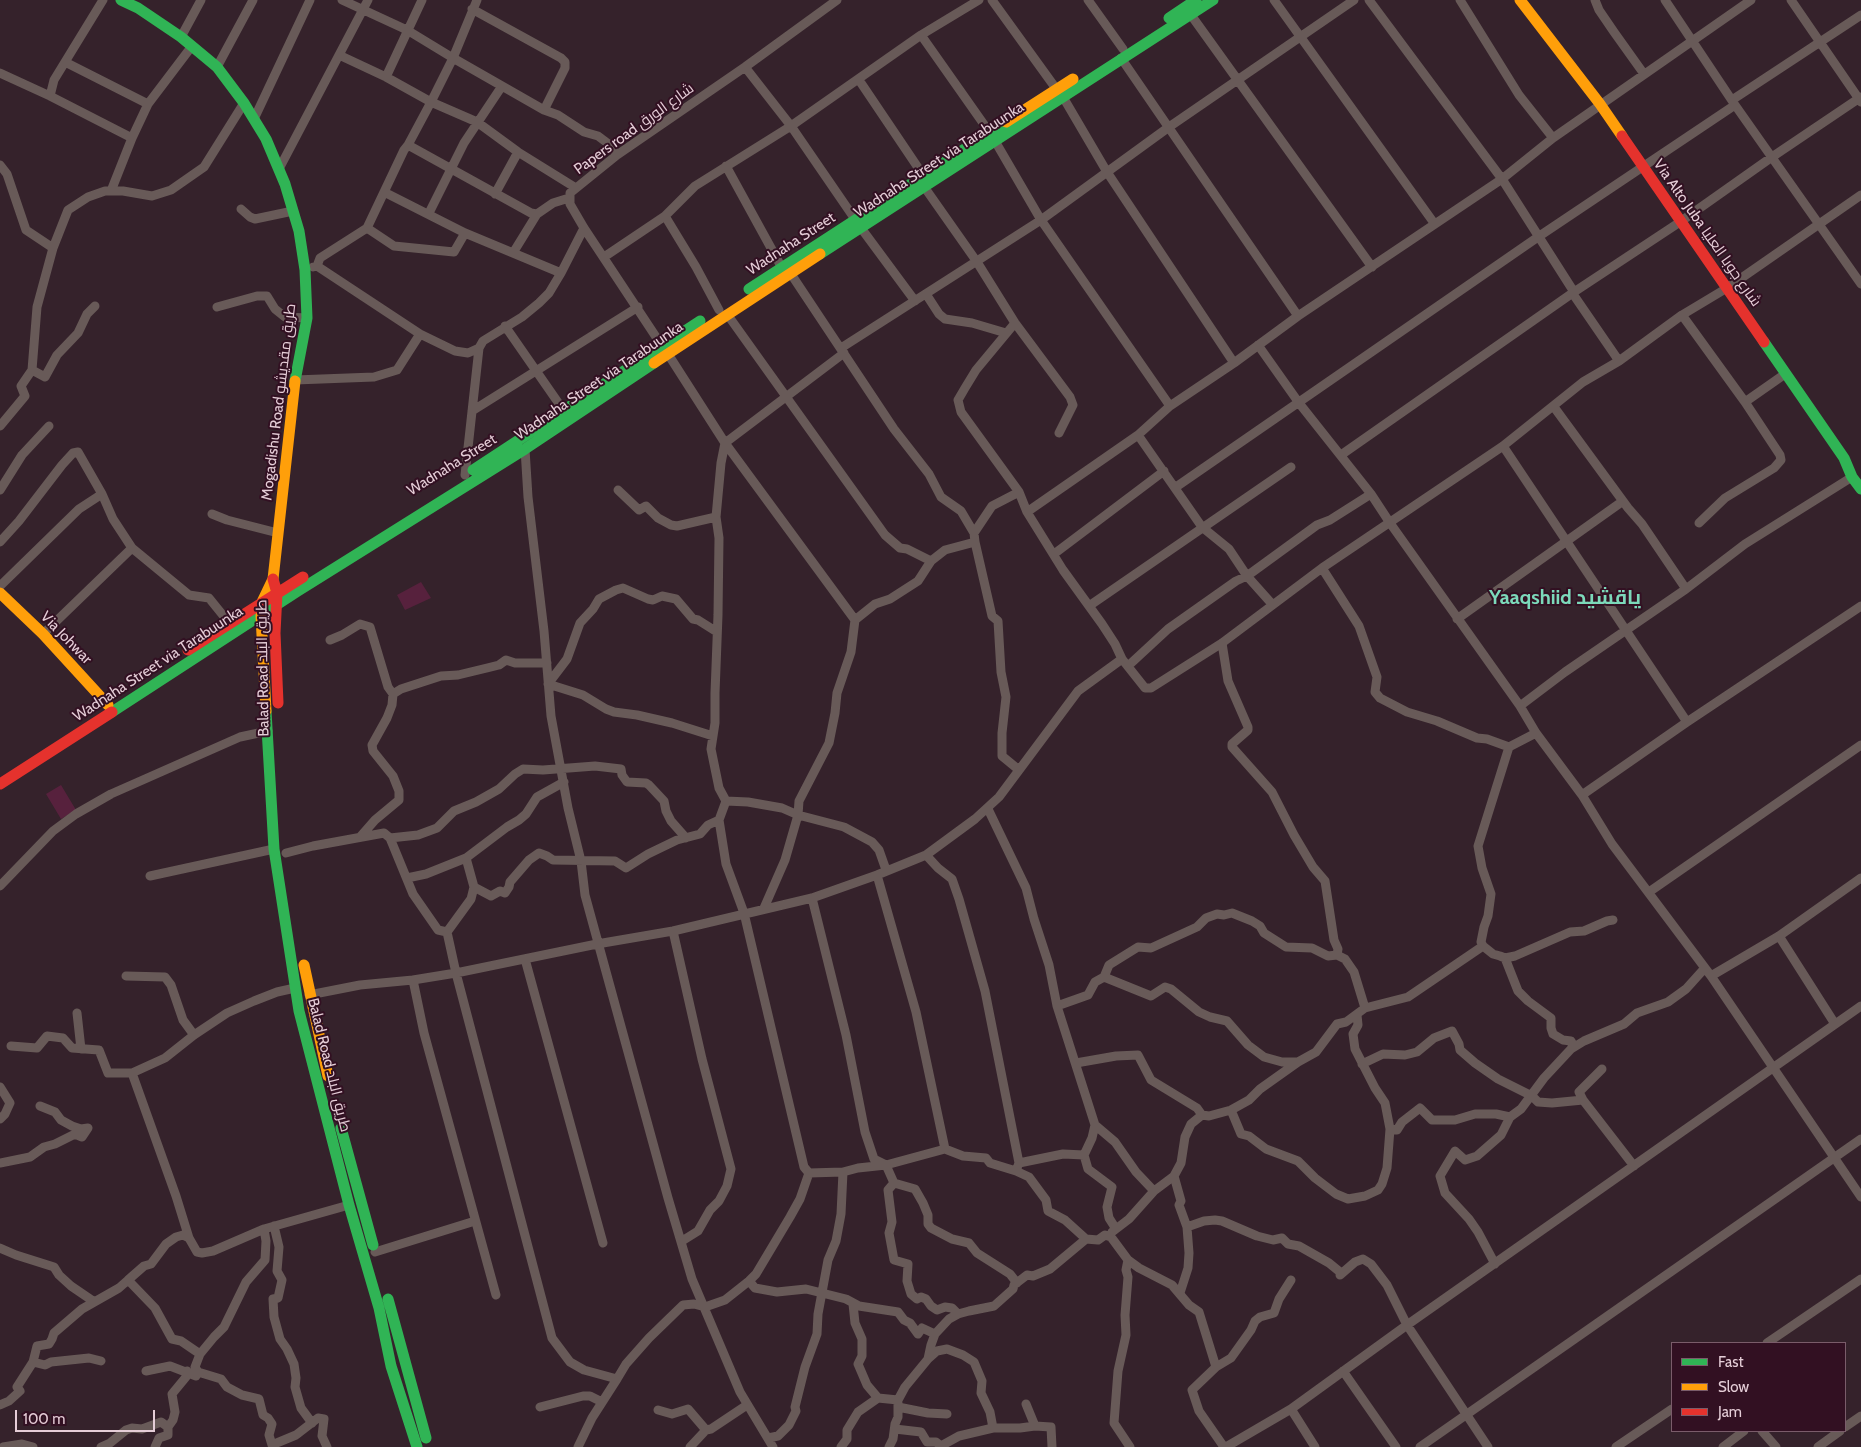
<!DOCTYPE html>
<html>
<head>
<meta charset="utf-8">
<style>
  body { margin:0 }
  #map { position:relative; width:1861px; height:1447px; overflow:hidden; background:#35222b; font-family:Cabin,sans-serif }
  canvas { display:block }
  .legend { position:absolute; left:1671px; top:1342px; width:175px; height:90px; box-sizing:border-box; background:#321022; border:1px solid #7a5c6a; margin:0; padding:6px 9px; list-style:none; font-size:15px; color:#e5cdd7 }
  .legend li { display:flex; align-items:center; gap:10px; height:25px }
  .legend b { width:25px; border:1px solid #7a5c6a }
  .scale { position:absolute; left:15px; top:1410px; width:140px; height:22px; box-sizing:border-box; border:2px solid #e5cdd7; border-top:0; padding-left:6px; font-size:15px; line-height:18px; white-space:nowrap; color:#e5cdd7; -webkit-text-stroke:4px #321022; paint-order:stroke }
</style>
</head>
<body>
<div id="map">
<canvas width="1861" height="1447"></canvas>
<ul class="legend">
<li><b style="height:6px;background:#30b455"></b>Fast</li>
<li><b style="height:6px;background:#ff9f0a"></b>Slow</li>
<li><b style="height:6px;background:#e5322d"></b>Jam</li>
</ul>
<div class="scale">100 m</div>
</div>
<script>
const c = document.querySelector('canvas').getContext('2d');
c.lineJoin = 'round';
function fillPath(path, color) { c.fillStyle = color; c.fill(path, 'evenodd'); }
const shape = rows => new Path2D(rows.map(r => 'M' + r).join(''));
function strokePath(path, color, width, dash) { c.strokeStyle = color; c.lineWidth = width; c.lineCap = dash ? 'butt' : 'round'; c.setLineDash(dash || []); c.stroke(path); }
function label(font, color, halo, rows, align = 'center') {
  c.font = font + ' Cabin,Cairo,sans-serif'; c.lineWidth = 4; c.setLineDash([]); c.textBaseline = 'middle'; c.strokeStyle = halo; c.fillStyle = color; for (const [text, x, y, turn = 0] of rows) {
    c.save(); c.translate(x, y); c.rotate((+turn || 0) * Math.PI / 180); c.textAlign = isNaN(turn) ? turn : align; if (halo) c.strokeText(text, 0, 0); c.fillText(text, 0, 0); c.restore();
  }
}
fillPath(shape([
  [421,582,431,598,405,610,397,595],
  [61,785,76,810,61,819,46,794]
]), '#57213d');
strokePath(shape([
  [342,0,407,30,453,58,544,110,558,115,584,132,598,136,610,145,617,155],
  [992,0,1057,90],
  [1088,0,1123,49],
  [1274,0,1434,223],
  [1369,0,1502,179,1574,292],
  [1460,0,1519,95,1553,138],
  [1595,0,1599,10,1614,32,1644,74],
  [1665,0,1735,105,1861,284],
  [1791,0,1861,102],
  [472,9,561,58,565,62,565,68,544,110],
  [1191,15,1372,267],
  [921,35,990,133],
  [181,37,201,0],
  [339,55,386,77,431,102,477,122,518,152,576,188],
  [1121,58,1298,316],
  [65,62,148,104],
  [217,67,253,0],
  [745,67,791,126,861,228,915,301],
  [0,73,50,96,132,138],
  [386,77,422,0],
  [859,80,923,175],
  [50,96,54,80,103,0],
  [1063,97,1107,172,1234,363],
  [1732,100,1861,15],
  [254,119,310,0],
  [995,141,1041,220,1170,406],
  [408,145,531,213,537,214,553,203,569,198],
  [0,165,7,174,26,230,53,248],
  [726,166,782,268],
  [279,169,368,0],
  [925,188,977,262,1015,323,1070,397,1073,405,1059,433],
  [111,191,132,138,148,104,192,46],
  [384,192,465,233,561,273],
  [495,194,518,152],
  [241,209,250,217,255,219,293,211],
  [429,213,464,143,502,86],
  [665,216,696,267,719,310],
  [367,228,394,246,454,252,465,233],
  [513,253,537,214],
  [604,257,665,216,695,186,791,126,921,35,979,0],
  [317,266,420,334,455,351,468,353,479,348,483,341,522,317,539,303,549,293,561,273,584,228],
  [313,267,317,266,320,258,367,228,404,150,408,145,431,102,453,58,477,0],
  [791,274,894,429,929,474,941,497,961,511,974,533],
  [926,294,939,314,945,319,972,323,1006,333],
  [1573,294,1619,361],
  [217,307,257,296,267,296,275,309,285,317,307,318],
  [727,314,885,535,900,548,907,549,931,561],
  [1682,315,1745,402,1780,455,1781,460,1774,468,1725,498,1699,523],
  [1015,323,976,370,965,388,958,400,961,412,1019,492,1027,512,1063,570,1102,624,1115,644,1122,659,1145,688,1151,688,1222,643,1322,568,1503,446,1583,382,1619,361,1682,315,1727,288,1861,195],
  [505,326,564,411],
  [1258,345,1299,403,1371,494,1390,523,1520,706,1536,733,1582,795,1612,844,1711,976,1861,1197],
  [662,346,584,228,570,204,570,193,617,155,745,67,837,0],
  [841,348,1041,220,1169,127,1354,0],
  [844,353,725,443,721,463,716,517,719,538,718,615,715,693,715,723,711,749,719,788,726,801,719,820,726,864,744,913,804,1167,809,1173,843,1172,858,1168,886,1165,945,1149,963,1156,986,1158,990,1163,1016,1171,1019,1163,1063,1154,1084,1155,1088,1169,1112,1187,1107,1207,1109,1218,1116,1229],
  [668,354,725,443,855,620],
  [32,370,45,377,57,355,78,333,87,314,95,306],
  [295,380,374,377,397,370,420,334],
  [1745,402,1785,374],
  [1554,407,1628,508,1642,524,1686,589],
  [472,411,638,307],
  [0,426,25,396,21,386,32,370,37,307,53,248,68,210,88,197,105,191,123,191,152,196,171,190,204,167,244,103],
  [1138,435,1202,527,1229,549,1247,576,1272,604],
  [1503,446,1687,722],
  [525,449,528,497,544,631,551,716,568,808,581,861,585,895,668,1198,692,1279,740,1392,773,1447],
  [1341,455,1574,292,1680,222,1772,157,1861,97],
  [465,475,479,348],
  [1176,487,1538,237,1735,105],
  [0,490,22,455,49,426],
  [618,490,639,510,646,506,658,518,671,525,677,526,716,517],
  [1027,512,1138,435,1170,406,1234,363,1298,316,1502,179,1553,138,1751,0],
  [212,514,227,520,278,533],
  [0,542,19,521,62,465,73,453,78,452,102,494,113,519,132,548,189,595,209,598,230,624],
  [975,542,992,616,998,621,1001,672,1006,697,1002,733,1002,756,1019,770],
  [1054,554,1164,471],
  [1322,568,1359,626,1377,677,1375,692,1380,698,1407,712,1437,721,1477,738,1487,739,1509,747],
  [0,586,79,509,102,494],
  [1089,606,1291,467],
  [1457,619,1623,501],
  [43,634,132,548],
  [330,640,342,635,360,624,370,627,388,687,393,694],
  [1222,643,1228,681,1248,727,1248,730,1232,744,1232,747,1272,792,1294,835,1313,867,1325,881,1334,940,1338,949,1337,955,1345,959,1354,972,1365,1008],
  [1128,666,1168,629,1236,581,1247,576,1317,525,1330,520,1371,494],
  [1520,706,1565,672,1686,589,1745,544,1852,477],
  [1536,733,1509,747,1478,846,1482,868,1491,894,1488,916,1484,927,1481,942,1483,946,1493,954,1500,956,1505,958,1515,956,1570,932,1584,931,1607,921,1613,920],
  [713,736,672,723,637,715,614,712,606,709,583,695,548,684,567,659,580,623,593,609,599,599,616,590,623,588,648,599,653,600,662,596,676,599,693,619,698,620,717,632],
  [1582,795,1687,722,1861,606],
  [726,801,748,802,782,808,798,815,844,827,872,842,879,850,885,867,888,870],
  [988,809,1026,888,1034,919,1049,965,1057,1006,1095,1125,1115,1142,1136,1172,1154,1191],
  [361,836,375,820,399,800,399,791,393,776,373,751,372,745,387,718,392,705,393,694,401,689,441,676,458,675,487,668,499,665,506,660,515,663,547,663],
  [390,838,418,835,437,828,454,811,476,802,499,789,515,774,523,769,543,770,595,766,621,769,622,775,627,782,646,783,649,785,664,801,666,811,671,821,686,838],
  [286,853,313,846,384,833,390,838,413,894,438,930,447,932,456,973,552,1338,570,1362,584,1370,617,1379,592,1418,578,1447],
  [926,855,938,868,952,879,959,899,985,991,1019,1163],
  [877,875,916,1012,945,1149],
  [150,876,274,849],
  [407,878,426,874,466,858,507,827,519,820,526,814,537,797,564,782],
  [0,886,53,831,76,814,111,794,240,737,268,731],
  [474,887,491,896,500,891,505,893,509,887,510,882,529,860,539,853,547,856,553,860,615,861,626,868,648,854,677,840,700,834,708,825,719,820],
  [1649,892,1861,745],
  [812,898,846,1035,865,1132,874,1159,886,1165,894,1183,915,1189,923,1203,928,1215,928,1224,931,1228,952,1239,969,1243,977,1253,1010,1274,1017,1283],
  [764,908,785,860,798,815,799,801,829,743,835,713,837,693,851,652,855,620,875,604,890,599,918,581,931,561,945,550,975,542,974,533,992,506,1019,492],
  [673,931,702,1059,731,1169,727,1186,719,1201,710,1210,698,1231,682,1241],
  [447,932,471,899,474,887,466,858],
  [1779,936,1835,1024],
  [1505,958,1518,991,1528,1001,1551,1018,1551,1028,1553,1034,1563,1040,1571,1041,1573,1045,1571,1049],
  [525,959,603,1243],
  [126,976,165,977,171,985,183,1020,194,1035],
  [1711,976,1779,936,1861,878],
  [1104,977,1109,965,1138,947,1151,948,1197,927,1206,918,1217,914,1224,915,1232,913,1252,921,1260,926,1264,933,1286,947,1312,948,1328,956,1337,955],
  [413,980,424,1033,496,1295],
  [309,995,360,985,413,980,456,973,597,944,673,931,812,898,877,875,926,855,975,819,999,797,1078,691,1122,659],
  [1057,1006,1088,995,1095,982,1104,977,1151,996,1165,987,1171,989,1199,1012,1210,1017,1227,1021,1248,1045,1264,1057,1282,1062,1298,1062],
  [77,1013,81,1049],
  [11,1046,37,1048,47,1036,63,1038,72,1048,99,1050,108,1073,132,1073,165,1058,194,1035,227,1013,254,1001,277,992,295,988],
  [1076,1063,1116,1056,1138,1055,1151,1080,1197,1108,1202,1115,1209,1116,1231,1110,1249,1100,1260,1089,1298,1062,1316,1052,1337,1024,1346,1022,1365,1008,1408,997,1483,946],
  [1362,1064,1383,1054,1405,1055,1417,1052,1434,1038,1452,1031,1459,1044,1460,1050,1475,1063,1498,1079,1532,1096,1538,1102,1552,1103,1583,1100],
  [1602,1069,1579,1092,1583,1100,1634,1166],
  [132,1073,176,1196,189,1238],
  [0,1087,10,1103,5,1114,0,1119],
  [1231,1110,1241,1134,1249,1136,1266,1149,1298,1161,1315,1178,1336,1194,1348,1199,1365,1196,1378,1190,1382,1184,1387,1168,1390,1129,1385,1103,1375,1088,1355,1049,1353,1034,1358,1025,1357,1015],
  [1390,1129,1397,1130,1402,1122,1420,1108,1432,1120,1455,1120,1475,1114,1496,1114,1510,1117],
  [1084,1155,1092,1138,1095,1125],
  [0,1163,30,1157,44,1147,55,1144,75,1134,82,1137,88,1128,81,1129,72,1126,61,1120,55,1112,40,1106],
  [1016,1171,1029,1177,1046,1200,1048,1211,1065,1220,1086,1239],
  [1174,1176,1181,1201,1179,1205,1187,1227,1189,1253,1188,1268,1180,1293],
  [894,1183,888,1190,892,1222,889,1233,894,1260,908,1264,907,1281,911,1294,917,1299,921,1297,926,1299,931,1306,937,1310,945,1307,952,1308,958,1314],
  [274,1226,279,1247,277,1271,282,1280,278,1298,273,1299,274,1317,280,1339,287,1349,294,1364,296,1378,295,1387,301,1408,312,1423],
  [1187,1227,1204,1221,1215,1220,1222,1221,1257,1236,1273,1240,1282,1238,1288,1244,1299,1246,1329,1263,1340,1272,1340,1275,1355,1262,1363,1259,1371,1264,1387,1285,1407,1325,1488,1447],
  [1112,1232,1129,1219,1154,1191,1174,1176,1181,1163,1185,1137,1191,1124,1202,1115],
  [0,1248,16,1255,54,1267,59,1275,71,1286,93,1301],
  [375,1252,475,1221],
  [1128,1260,1139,1268,1172,1285,1189,1305,1199,1312,1216,1367],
  [1495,1264,1478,1232,1469,1219,1445,1193,1440,1176,1455,1151,1465,1160,1477,1156,1501,1135,1510,1117,1521,1109,1544,1078,1571,1049,1584,1041,1624,1024,1637,1013,1668,1002,1686,989,1704,969],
  [749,1281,755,1288,777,1292,806,1289,846,1299,859,1306,898,1312,904,1320,910,1323,918,1334,922,1328,935,1334],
  [853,1304,855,1323,862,1339,862,1356,858,1364,867,1385,878,1398],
  [1767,1343,1861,1279],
  [200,1354,214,1337,224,1327,246,1282,265,1260,266,1241,264,1229],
  [928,1359,937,1351,947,1349,963,1355,974,1362,982,1381,981,1393,990,1412,993,1428],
  [33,1362,45,1365,51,1362,89,1358,101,1361],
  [146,1371,170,1366,196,1376,198,1372,221,1379,227,1387,242,1395,259,1399,263,1415,268,1418,272,1424,269,1435,272,1445,296,1435,318,1418,324,1419,322,1436,327,1447],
  [1343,1371,1396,1447],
  [198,1372,195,1367,200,1354,181,1341,172,1339,155,1308,128,1280,144,1266,151,1264,166,1244,176,1237,183,1235,189,1238,197,1252,202,1253,213,1251,264,1229,349,1205],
  [617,1379,626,1364,649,1338,683,1305,694,1304,705,1307,725,1300,749,1281,756,1274,790,1217,800,1199,809,1173],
  [1026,1404,1035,1426],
  [0,1405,9,1401,20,1391,17,1387,33,1362,37,1346,49,1344,52,1339,54,1333,82,1309,119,1288,128,1280],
  [540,1407,583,1396,590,1396,602,1402],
  [898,1407,928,1413,947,1414],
  [1291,1409,1315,1447],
  [658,1410,672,1414,688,1409,706,1430,711,1429,747,1405],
  [1845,1427,1861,1416],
  [895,1429,921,1432,927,1442,936,1442,941,1446,959,1436,993,1428,1020,1428,1035,1426,1051,1427,1052,1447],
  [1762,1431,1776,1447],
  [768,1438,778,1436,789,1425,796,1411,795,1407,805,1367,817,1334,818,1314,828,1260,836,1241,841,1214,843,1172],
  [3,1447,22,1444,33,1447],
  [101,1447,110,1443,126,1430,132,1428,142,1429,161,1422,168,1427],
  [155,1447,159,1438,168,1435,168,1427,173,1420,175,1412,172,1394,186,1377,187,1371],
  [690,1447,706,1430],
  [841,1447,847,1439,847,1430,858,1412,878,1398,898,1400,905,1387,928,1359,931,1345,935,1334,949,1319,958,1314,969,1311,994,1306,1013,1289,1014,1285,1027,1275,1033,1276,1050,1269,1086,1239,1098,1240,1105,1235,1111,1237,1128,1260,1126,1270,1128,1277,1125,1315,1126,1335,1118,1371,1114,1423,1130,1447],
  [889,1447,893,1439,895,1424,898,1417,898,1403],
  [1224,1447,1199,1411,1192,1390,1216,1367,1231,1358,1251,1330,1255,1321,1260,1317,1274,1313,1279,1299,1291,1280],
  [1226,1447,1291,1409,1407,1325,1861,1006],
  [1420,1447,1861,1139],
  [1616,1447,1672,1409],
  [1723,1447,1744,1431],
  [1818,1447,1840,1431]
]), '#685a58', 9);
strokePath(shape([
  [121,0,138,8,181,37,217,67,244,103,266,139,285,184,299,231,305,270,307,318,295,381],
  [1169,18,1196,0],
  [820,254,1213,0],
  [749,289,1006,122],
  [1764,342,1844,458,1852,477,1861,489],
  [473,470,700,321],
  [266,711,274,849,299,1011,349,1205,379,1308,391,1366,417,1447],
  [112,712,298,591,525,449,654,363],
  [341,1128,373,1245],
  [388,1299,426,1438]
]), '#30b455', 11);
strokePath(shape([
  [1520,0,1600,104,1622,136],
  [1006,122,1073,79],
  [654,363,820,254],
  [0,593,43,634,108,705],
  [266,711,261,616,262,602,273,579,295,381],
  [304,965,328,1076]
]), '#ff9f0a', 11);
strokePath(shape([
  [1622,136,1764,342],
  [273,579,277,593,275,633,278,703],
  [188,650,303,577],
  [0,784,112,712]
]), '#e5322d', 11);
label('15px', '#e5cdd7', '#321022', [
  ["Papers road شارع الورق",634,129,-36],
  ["Wadnaha Street via Tarabuunka",939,160,-33],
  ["Via Alto Juba شارع جوبا العليا",1707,233,55],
  ["Wadnaha Street",791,244,-33],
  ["Wadnaha Street via Tarabuunka",599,381,-34],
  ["Mogadishu Road طريق مقديشو",279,402,-83],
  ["Wadnaha Street",452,465,-32],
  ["Via Johwar",66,638,46],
  ["Wadnaha Street via Tarabuunka",158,664,-33],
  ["Balad Road طريق البلد",263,668,-91],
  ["Balad Road طريق البلد",329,1065,76]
]);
label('bold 20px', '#7cd9ba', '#321022', [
  ["Yaaqshiid ياقشيد",1565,598]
]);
</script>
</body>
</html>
